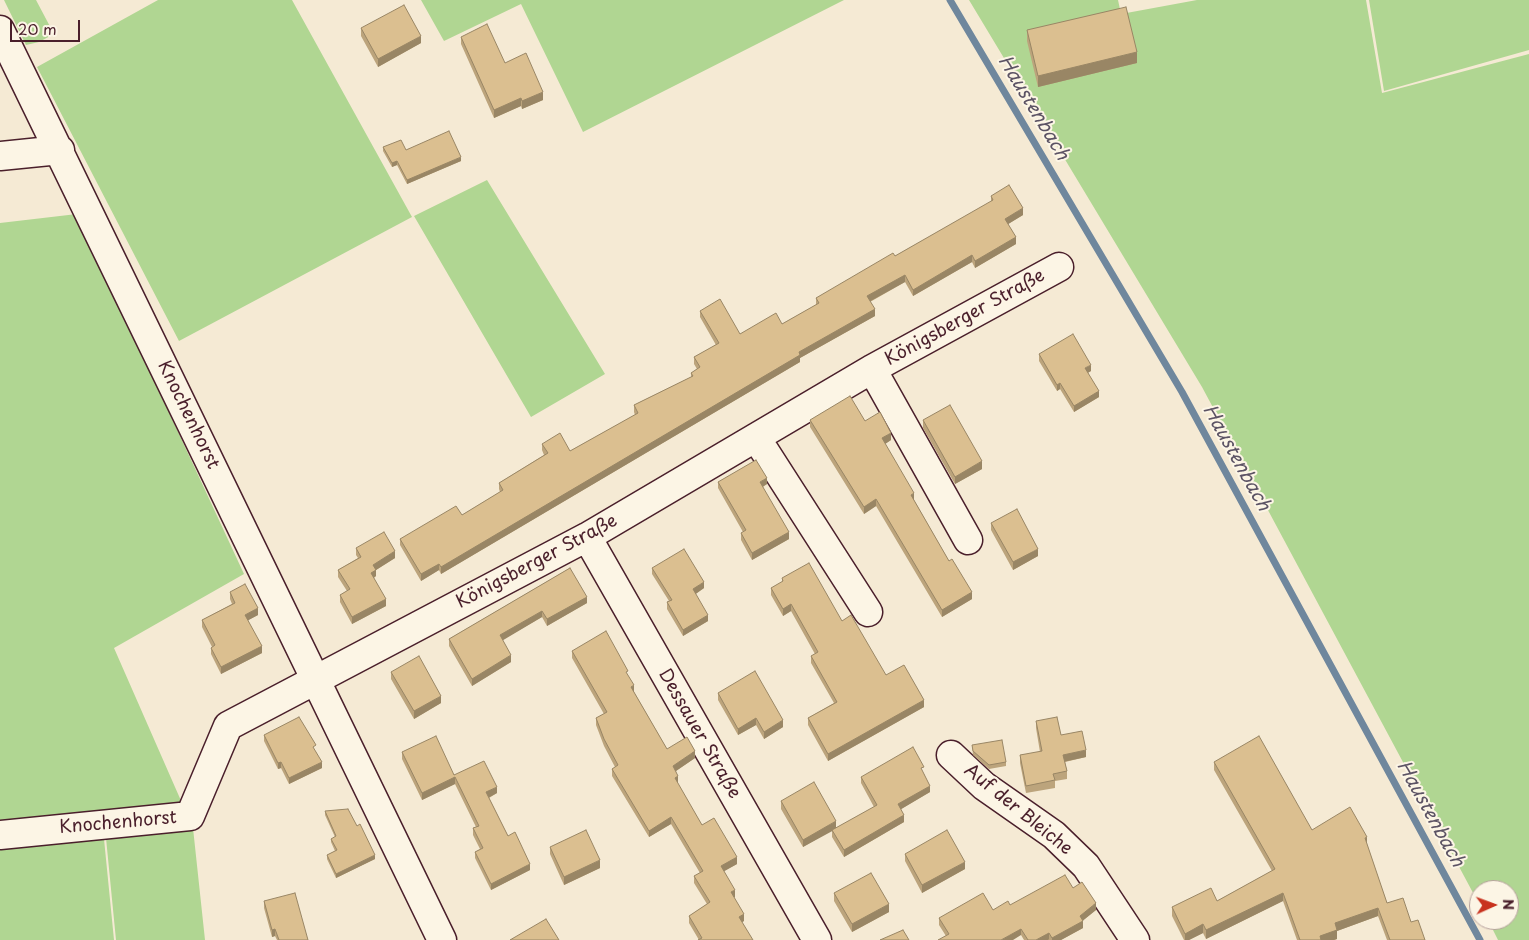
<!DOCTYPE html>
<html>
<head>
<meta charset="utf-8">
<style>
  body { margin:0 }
  #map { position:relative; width:1529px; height:940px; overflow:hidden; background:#f5ead4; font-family:"Playpen Sans",sans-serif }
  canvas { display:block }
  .north { position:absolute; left:1469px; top:880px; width:50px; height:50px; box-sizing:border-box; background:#fcf5e5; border:1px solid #b59f9b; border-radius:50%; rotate:88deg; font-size:14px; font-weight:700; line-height:20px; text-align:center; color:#4a1f2b }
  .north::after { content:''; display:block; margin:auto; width:18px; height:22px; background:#c8321e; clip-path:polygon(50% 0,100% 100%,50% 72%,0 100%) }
  .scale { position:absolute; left:10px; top:20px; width:70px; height:22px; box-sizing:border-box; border:2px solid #4a1f2b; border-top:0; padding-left:6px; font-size:15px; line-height:18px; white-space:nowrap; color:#4a1f2b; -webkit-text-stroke:4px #fcf5e5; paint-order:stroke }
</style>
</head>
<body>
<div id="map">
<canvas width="1529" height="940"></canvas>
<div class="north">N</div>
<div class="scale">20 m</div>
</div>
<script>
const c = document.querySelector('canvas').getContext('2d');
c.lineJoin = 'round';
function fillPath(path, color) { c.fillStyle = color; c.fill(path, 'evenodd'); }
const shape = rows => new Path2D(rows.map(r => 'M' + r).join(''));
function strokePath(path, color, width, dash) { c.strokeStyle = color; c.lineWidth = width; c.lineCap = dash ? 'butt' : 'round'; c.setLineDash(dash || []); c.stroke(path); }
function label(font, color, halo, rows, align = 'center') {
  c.font = font + ' "Playpen Sans",sans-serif'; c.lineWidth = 4; c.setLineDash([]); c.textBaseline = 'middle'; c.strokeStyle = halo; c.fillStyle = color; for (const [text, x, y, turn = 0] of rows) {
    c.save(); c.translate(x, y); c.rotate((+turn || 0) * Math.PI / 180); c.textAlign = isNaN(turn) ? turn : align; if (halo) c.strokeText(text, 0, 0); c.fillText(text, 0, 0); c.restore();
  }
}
fillPath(shape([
  [4,0,36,0,54,34,39,42,26,45],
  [158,0,292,0,412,217,179,341,37,67],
  [421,0,844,0,583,132,521,4,444,41],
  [969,0,1118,0,1121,14,1197,0,1366,0,1382,93,1529,54,1529,940,1498,940,1488,920,1509,920,1509,890,1479,890,1479,904,1202,387],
  [1369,0,1529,0,1529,50,1384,91],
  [487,180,605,374,531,417,414,216],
  [77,214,244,574,114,648,182,803,161,810,0,825,0,223],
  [193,828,205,940,116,940,106,838],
  [104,839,114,940,0,940,0,848]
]), '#b0d692');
strokePath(shape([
  [950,0,1182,392,1480,940]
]), '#6f879d', 7);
const minor = shape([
  [0,30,442,940],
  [0,156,60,150],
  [872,369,968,540],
  [757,439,868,612],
  [587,537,817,940],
  [951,755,984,786,1054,835,1086,866,1135,940],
  [0,835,190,816,228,726,587,537,872,369,1059,267]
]);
strokePath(minor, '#4a1f2b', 31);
strokePath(minor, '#fcf5e5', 28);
fillPath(shape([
  [361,28,421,43,378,67,361,36],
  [1027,30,1137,63,1038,87,1027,41],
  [461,37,505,63,543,100,522,109,521,106,494,118,461,44],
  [383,147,406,150,461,161,407,184,397,165,392,167,383,151],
  [991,196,1023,215,1008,224,1016,244,975,268,972,262,913,296,905,282,870,302,875,316,800,358,800,362,441,574,439,570,421,581,400,545,400,539,462,515,500,492,499,489,499,483,544,455,542,450,542,444,570,451,635,415,634,412,634,405,691,377,691,373,697,369,694,364,694,357,716,345,700,317,700,311,740,334,782,324,816,305,816,298,895,256,991,202],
  [1039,354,1091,371,1088,373,1099,397,1074,412,1060,389,1057,391,1039,361],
  [810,420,865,421,891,440,885,444,914,500,949,561,972,599,942,617,876,506,864,514,810,427],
  [923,420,982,469,955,484,923,428],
  [718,482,767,484,763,487,789,539,752,560,741,540,741,533,743,532,718,488],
  [991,523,1038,556,1013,570,991,530],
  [356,548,395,558,376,570,376,576,374,578,386,606,352,624,340,602,340,595,347,591,338,577,338,570,358,558,356,555],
  [570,568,587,603,547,626,542,617,502,640,511,662,472,686,449,646,449,639],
  [652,568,704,588,695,594,708,621,683,636,667,609,667,602,669,601,652,574],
  [782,578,842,621,886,675,924,707,828,761,808,725,808,718,834,703,811,663,811,656,815,654,791,611,783,616,771,595,771,588,782,582],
  [230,592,258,615,248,620,262,653,221,674,211,654,211,648,212,647,202,627,202,620,232,604,230,599],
  [572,651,628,676,634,692,667,749,695,758,676,771,678,782,677,783,702,825,737,864,724,871,735,897,734,897,744,921,699,940,689,923,689,916,707,904,694,883,694,876,700,873,671,824,649,837,612,776,612,769,615,767,604,746,596,725,596,718,604,714,572,658],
  [391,672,441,703,414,719,391,679],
  [718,693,783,727,764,739,756,725,738,735,718,700],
  [1036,721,1061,735,1086,757,1065,762,1067,771,1067,779,1055,781,1055,788,1026,793,1020,763,1020,755,1040,752,1036,728],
  [264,735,316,752,322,768,289,784,281,768,278,769,264,741],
  [972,745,1006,762,1006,766,989,769,973,755],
  [402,752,497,793,489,798,508,836,530,870,491,890,475,858,475,852,480,849,473,835,473,828,476,827,455,784,422,800,402,759],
  [1214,762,1312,830,1367,845,1387,903,1411,922,1425,940,1387,940,1378,916,1337,931,1337,939,1334,940,1297,940,1283,901,1206,939,1203,933,1189,940,1184,940,1172,916,1172,907,1217,901,1272,871,1214,770],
  [924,774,930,792,901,809,904,822,844,857,832,837,832,830,803,847,781,809,781,801,836,828,874,807,861,783,861,777],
  [325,811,357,826,375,859,336,878,327,859,327,855,335,851,331,842,331,839,335,837,325,815],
  [550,847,600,868,564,885,550,854],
  [905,854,965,869,922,893,905,861],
  [1073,888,1096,910,1082,921,1083,928,1061,940,1024,940,1021,935,946,936,939,925,939,918,993,910],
  [834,893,889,912,852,932,834,901],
  [264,901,308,940,277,940,275,936,272,937,264,908]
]), '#bca47c');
fillPath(shape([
  [421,36,421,43,378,67,378,59],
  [1137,52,1137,63,1038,87,1038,76],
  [543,92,543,100,522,109,522,101],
  [521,98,521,106,494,118,494,110],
  [461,157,461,161,407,184,407,180],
  [397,161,397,165,392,167,392,163],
  [1023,208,1023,215,1005,226,1005,219],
  [1016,237,1016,244,975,268,975,261],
  [972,255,972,262,913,296,913,290],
  [905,275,905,282,867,303,867,296],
  [875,309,875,316,800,358,800,362,441,574,441,567,799,352],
  [1091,365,1091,371,1085,374,1085,368],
  [1060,383,1060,389,1057,391,1057,385],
  [1099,391,1099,397,1074,412,1074,406],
  [891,433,891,440,882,446,882,438],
  [982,461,982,469,955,484,955,477],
  [767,478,767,484,760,488,760,482],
  [914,493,914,500,911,502,911,495],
  [876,499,876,506,864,514,864,507],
  [789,532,789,539,752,560,752,553],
  [1038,549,1038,556,1013,570,1013,562],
  [395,551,395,558,376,570,376,576,371,579,371,573,373,565],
  [439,564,439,570,421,581,421,574],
  [704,582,704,588,693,596,693,589],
  [972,592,972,599,942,617,942,610],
  [587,597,587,603,547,626,547,619],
  [386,599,386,606,352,624,352,617],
  [791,604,791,611,783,616,783,609],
  [258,608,258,615,245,622,245,615],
  [542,611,542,617,500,642,500,635],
  [708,615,708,621,683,636,683,630],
  [262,646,262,653,221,674,221,667],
  [511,655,511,662,472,686,472,679],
  [634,685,634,692,631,694,631,687],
  [441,696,441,703,414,719,414,711],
  [924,700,924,707,828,761,828,754],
  [756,718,756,725,738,735,738,729],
  [783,720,783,727,764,739,764,732],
  [1086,750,1086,757,1063,762,1063,755],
  [695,751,695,758,673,773,673,766],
  [281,762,281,768,278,769,278,763],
  [322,762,322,768,289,784,289,778],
  [678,776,678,782,675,785,675,778],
  [455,777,455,784,422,800,422,793],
  [930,786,930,792,898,811,898,804],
  [497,787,497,793,486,799,486,792],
  [904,815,904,822,844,857,844,850],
  [671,817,671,824,649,837,649,831],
  [836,821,836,829,803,847,803,840],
  [1367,837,1367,845,1365,838],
  [375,855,375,859,336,878,336,874],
  [737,857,737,864,721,873,721,866],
  [600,860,600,868,564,885,564,877],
  [965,862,965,869,922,893,922,885],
  [530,864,530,870,491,890,491,884],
  [735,890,735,897,731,899,731,892],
  [1283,893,1283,901,1206,939,1206,930],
  [1096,903,1096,910,1080,923,1080,916],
  [889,904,889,912,852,932,852,924],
  [1378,908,1378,916,1337,931,1337,939,1334,940,1320,940,1320,936,1335,923],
  [744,914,744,921,739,924,739,917],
  [1083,921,1083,928,1061,940,1052,940,1052,938],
  [1203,924,1203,933,1189,940,1185,940,1185,934],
  [275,929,275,936,272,937,272,930],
  [1021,929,1021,935,1013,940,1001,940],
  [1049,933,1049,939,1048,940,1036,940]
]), '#998665');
const building = shape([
  [404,5,421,36,378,59,361,28,404,5],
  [1126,7,1137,52,1038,76,1027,30,1126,7],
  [487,24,505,63,526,53,543,92,522,101,521,98,494,110,461,37,487,24],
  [449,131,461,157,407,180,397,161,392,163,383,147,401,140,406,150,449,131],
  [1009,185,1023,208,1005,219,1016,237,975,261,972,255,913,290,905,275,867,296,875,309,799,352,800,355,441,567,439,564,421,574,400,539,456,506,462,515,503,490,499,483,548,453,542,444,560,433,570,451,638,413,634,405,693,376,691,373,700,367,694,357,719,343,700,311,720,299,740,334,776,313,782,324,819,303,816,298,893,253,895,256,993,200,991,196,1009,185],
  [1073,334,1091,365,1085,368,1099,391,1074,406,1060,383,1057,385,1039,354,1073,334],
  [850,396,865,421,880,412,891,433,882,438,914,493,911,495,949,561,952,559,972,592,942,610,876,499,864,507,810,420,850,396],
  [950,405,982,461,955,477,923,420,950,405],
  [756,460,767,478,760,482,789,532,752,553,741,533,746,530,718,482,756,460],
  [1017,509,1038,549,1013,562,991,523,1017,509],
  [384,532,395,551,373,565,376,570,371,573,386,599,352,617,340,595,350,589,338,570,361,557,356,548,384,532],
  [684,549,704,582,693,589,708,615,683,630,667,602,672,600,652,568,684,549],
  [809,563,842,621,851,615,886,675,904,665,924,700,828,754,808,718,837,702,811,656,818,652,791,604,783,609,771,588,783,581,782,578,809,563],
  [570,568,587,597,547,619,542,611,500,635,511,655,472,679,449,639,570,568],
  [245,584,258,608,245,615,262,646,221,667,211,648,215,645,202,620,235,603,230,592,245,584],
  [606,631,628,671,626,672,634,685,631,687,667,749,687,737,695,751,673,766,678,776,675,778,702,825,714,818,737,857,721,866,735,890,731,892,744,914,739,917,753,940,698,940,702,938,689,916,710,902,694,876,703,871,671,817,649,831,612,769,618,765,604,739,596,718,607,712,572,651,606,631],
  [419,656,441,696,414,711,391,672,419,656],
  [755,671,783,720,764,732,756,718,738,729,718,693,755,671],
  [299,717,316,745,313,747,322,762,289,778,281,762,278,763,264,735,299,717],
  [1057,717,1061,735,1082,731,1086,750,1063,755,1067,771,1053,774,1055,780,1026,786,1020,755,1042,751,1036,721,1057,717],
  [436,736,454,775,484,761,497,787,486,792,508,836,515,832,530,864,491,884,475,852,483,848,473,828,479,826,455,777,422,793,402,752,436,736],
  [1259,736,1312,830,1350,807,1367,837,1365,838,1387,903,1403,898,1411,922,1418,920,1425,940,1390,940,1378,908,1335,923,1337,930,1320,936,1321,940,1300,940,1283,893,1206,930,1203,924,1185,934,1172,907,1211,888,1217,901,1275,869,1214,762,1259,736],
  [1002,740,1006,762,989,765,973,751,972,745,1002,740],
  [913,747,924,767,921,768,930,786,898,804,904,815,844,850,832,830,877,805,861,777,913,747],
  [814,782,836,821,803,840,781,801,814,782],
  [348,809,357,826,360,824,375,855,336,874,327,855,337,850,331,839,336,836,325,811,348,809],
  [586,830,600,860,564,877,550,847,586,830],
  [947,830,965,862,922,885,905,854,947,830],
  [871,873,889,904,852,924,834,893,871,873],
  [1065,875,1073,888,1082,882,1096,903,1080,916,1083,921,1052,938,1049,933,1036,940,1028,940,1021,929,1001,940,938,940,949,934,939,918,983,893,993,910,1008,901,1010,905,1065,875],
  [295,893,308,940,279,940,275,929,272,930,264,901,295,893],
  [546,919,559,940,510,940,546,919],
  [903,930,909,940,880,940,903,930]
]);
fillPath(building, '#dbbf90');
strokePath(building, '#998665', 1);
label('18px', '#4a1f2b', '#fcf5e5', [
  ["Königsberger Straße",965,318,-29],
  ["Knochenhorst",188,415,64],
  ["Königsberger Straße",537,562,-28],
  ["Dessauer Straße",699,734,60],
  ["Auf der Bleiche",1018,810,39],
  ["Knochenhorst",118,823,-5]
]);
label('italic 19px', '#5c5364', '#fcf5e5', [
  ["Haustenbach",1033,108,59],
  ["Haustenbach",1236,458,61],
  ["Haustenbach",1430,814,61]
]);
</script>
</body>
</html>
